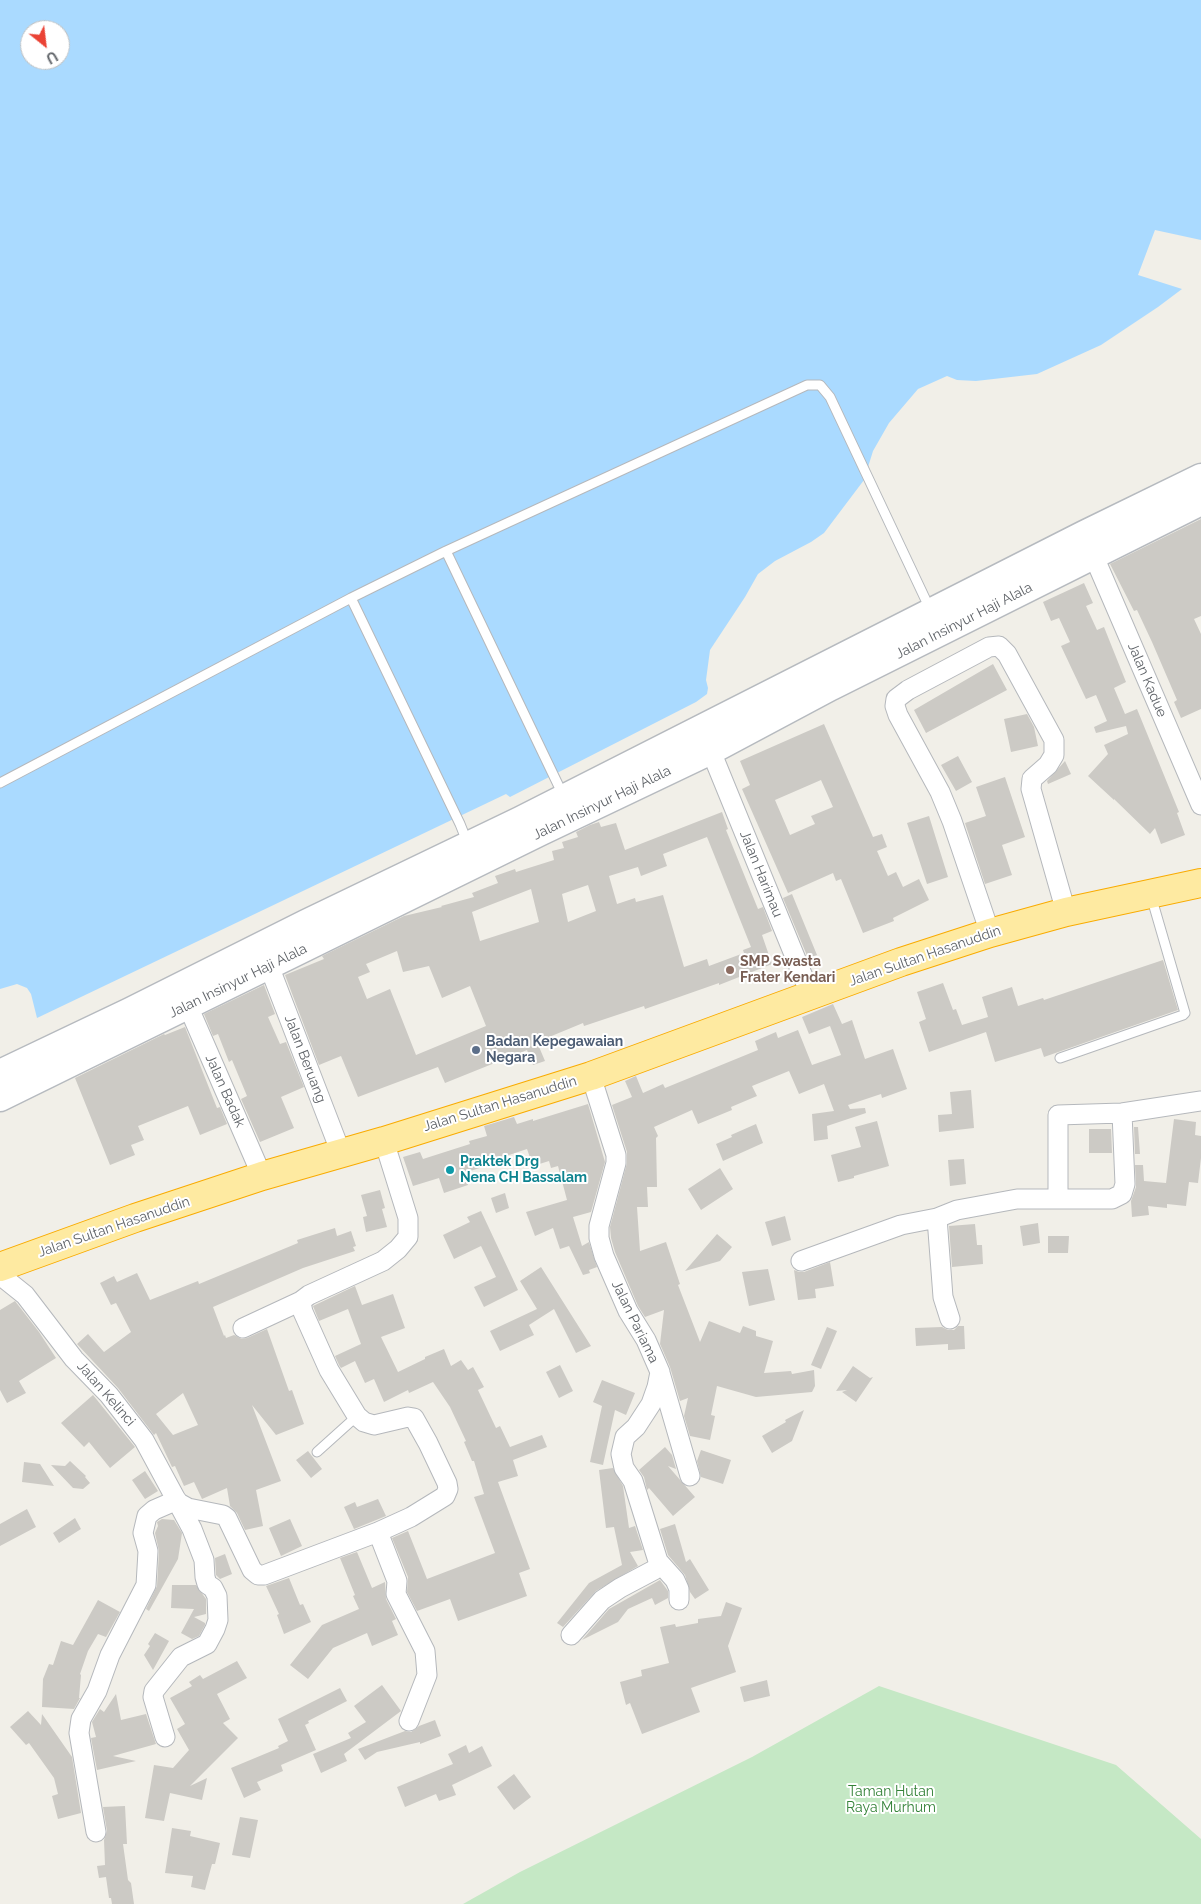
<!DOCTYPE html>
<html>
<head>
<meta charset="utf-8">
<style>
  body { margin:0 }
  #map { position:relative; width:1201px; height:1904px; overflow:hidden; background:#f1efe8; font-family:Raleway,sans-serif }
  canvas { display:block }
  .north { position:absolute; left:20px; top:20px; width:50px; height:50px; box-sizing:border-box; background:#fff; border:1px solid #bfc1c3; border-radius:50%; rotate:151deg; font-size:14px; font-weight:700; line-height:20px; text-align:center; color:#5f6368 }
  .north::after { content:''; display:block; margin:auto; width:18px; height:22px; background:#ea4335; clip-path:polygon(50% 0,100% 100%,50% 72%,0 100%) }
</style>
</head>
<body>
<div id="map">
<canvas width="1201" height="1904"></canvas>
<div class="north">U</div>
</div>
<script>
const c = document.querySelector('canvas').getContext('2d');
c.lineJoin = 'round';
function fillPath(path, color) { c.fillStyle = color; c.fill(path, 'evenodd'); }
const shape = rows => new Path2D(rows.map(r => 'M' + r).join(''));
function strokePath(path, color, width, dash) { c.strokeStyle = color; c.lineWidth = width; c.lineCap = dash ? 'butt' : 'round'; c.setLineDash(dash || []); c.stroke(path); }
function label(font, color, halo, rows, align = 'center') {
  c.font = font + ' Raleway,sans-serif'; c.lineWidth = 4; c.setLineDash([]); c.textBaseline = 'middle'; c.strokeStyle = halo; c.fillStyle = color; for (const [text, x, y, turn = 0] of rows) {
    c.save(); c.translate(x, y); c.rotate((+turn || 0) * Math.PI / 180); c.textAlign = isNaN(turn) ? turn : align; if (halo) c.strokeText(text, 0, 0); c.fillText(text, 0, 0); c.restore();
  }
}
fillPath(shape([
  [879,1686,1116,1765,1201,1839,1201,1904,463,1904,520,1872,752,1757]
]), '#c5e8c5');
fillPath(shape([
  [0,0,1201,0,1201,240,1155,230,1138,275,1182,289,1158,307,1101,345,1037,374,976,381,957,380,947,376,918,389,889,423,873,451,864,480,824,533,811,542,775,561,758,574,745,597,710,650,706,680,708,688,707,694,696,702,510,797,506,794,37,1018,31,994,27,988,17,984,0,989],
  [30,30,60,30,60,60,30,60]
]), '#aadaff');
fillPath(shape([
  [1201,519,1201,616,1194,619,1201,634,1201,709,1181,718,1174,702,1177,700,1152,642,1137,610,1134,611,1110,564],
  [1084,583,1093,603,1086,606,1097,630,1104,627,1126,682,1114,688,1125,714,1137,709,1179,812,1177,813,1185,835,1161,844,1155,828,1150,834,1114,799,1114,800,1088,776,1108,754,1104,745,1128,734,1126,726,1096,733,1094,727,1107,721,1096,695,1086,699,1061,646,1070,642,1059,618,1051,621,1043,602],
  [993,664,1007,690,926,733,914,710],
  [1027,714,1034,727,1038,746,1011,752,1004,719],
  [824,724,873,837,882,834,887,847,877,851,888,876,896,872,903,887,919,879,929,900,893,918,894,921,863,933,841,879,836,881,833,873,788,893,742,789,750,785,740,761],
  [821,780,833,807,811,816,815,824,790,835,775,800],
  [958,756,972,782,956,791,941,765],
  [1065,761,1071,774,1048,784,1047,781],
  [1005,777,1025,837,1002,845,1012,875,985,884,965,823,986,816,976,787],
  [722,812,728,829,726,830,758,909,763,907,772,931,762,935,772,964,719,985,719,983,645,1009,644,1006,584,1026,583,1023,537,1042,545,1061,533,1065,527,1050,445,1083,438,1067,358,1097,341,1056,319,1065,285,975,324,959,322,956,404,916,442,907,441,906,474,897,472,893,498,883,495,876,515,869,516,872,554,860,552,851,564,848,562,842,578,837,576,832,590,825,599,822,601,827,616,823,625,850],
  [707,837,751,947,743,950,744,953,709,966,707,959,684,967,663,895,636,902,635,898,617,904,609,876,638,867,641,876,667,866,663,854],
  [588,885,596,911,568,922,562,894],
  [531,889,539,922,480,941,472,912],
  [397,951,403,972,429,966,442,998,470,986,486,1026,416,1055,390,989,367,999,358,977,370,972,366,964],
  [929,816,948,877,927,884,907,823],
  [792,894,817,955,808,958,783,898],
  [1163,960,1178,1010,1044,1057,1041,1048,995,1062,986,1032,929,1052,919,1022,926,1019,917,992,943,983,953,1010,956,1009,962,1025,988,1017,982,997,1012,987,1018,1006,1043,998,1044,1000],
  [264,985,275,1014,268,1017,280,1044,286,1042,304,1087,281,1097,294,1128,260,1142,241,1099,247,1096,232,1060,229,1062,218,1034,213,1036,204,1014],
  [833,1004,842,1024,852,1020,865,1059,893,1049,907,1089,882,1098,881,1094,848,1105,850,1109,865,1108,866,1113,827,1126,828,1139,814,1141,812,1114,834,1111,824,1084,799,1094,789,1071,752,1086,757,1096,731,1107,732,1110,698,1124,692,1110,654,1127,658,1136,656,1138,657,1187,647,1187,648,1207,637,1207,640,1251,666,1242,680,1284,678,1285,700,1342,709,1321,740,1333,743,1326,756,1331,756,1336,773,1341,764,1373,791,1371,792,1374,814,1370,815,1386,812,1392,756,1397,717,1386,711,1415,715,1416,710,1440,690,1436,684,1416,688,1398,680,1401,670,1367,660,1344,664,1310,645,1317,638,1306,615,1252,611,1238,610,1227,627,1163,627,1152,612,1105,632,1097,625,1081,636,1076,643,1093,663,1084,665,1088,758,1050,755,1041,776,1032,778,1038,798,1030,812,1065,841,1055,830,1026,809,1034,802,1017],
  [185,1027,217,1108,220,1107,227,1124,200,1135,188,1106,138,1126,144,1140,131,1145,135,1155,110,1165,75,1078,164,1034,165,1035],
  [971,1090,974,1128,939,1132,938,1115,952,1114,950,1092],
  [588,1104,605,1162,591,1212,573,1217,582,1246,589,1242,597,1267,589,1270,590,1273,583,1275,569,1246,560,1249,553,1228,535,1236,526,1212,567,1200,558,1166,551,1168,549,1161,533,1166,527,1149,491,1161,492,1164,464,1173,468,1185,444,1193,439,1178,413,1186,403,1157,420,1152,423,1159,470,1144,469,1141,487,1136,484,1126,514,1117,517,1124,533,1119,533,1121],
  [1174,1119,1196,1122,1195,1135,1201,1136,1201,1158,1198,1183,1189,1182,1186,1206,1167,1204,1167,1208,1148,1206,1149,1215,1132,1217,1131,1201,1136,1187,1135,1165,1143,1165,1144,1181,1166,1183],
  [877,1121,889,1166,854,1176,854,1178,838,1182,831,1155,861,1147,855,1127],
  [756,1124,763,1143,723,1161,716,1144,732,1137,731,1135],
  [1134,1127,1138,1127,1140,1154,1135,1154],
  [1089,1129,1111,1129,1112,1153,1089,1153],
  [964,1159,966,1184,950,1186,948,1160],
  [720,1168,733,1189,701,1210,688,1189],
  [380,1190,385,1208,382,1209,387,1227,366,1232,363,1217,367,1216,361,1195],
  [505,1193,509,1208,496,1213,491,1198],
  [481,1211,518,1290,484,1307,474,1287,496,1277,481,1246,454,1259,443,1235,470,1222,467,1217],
  [785,1216,791,1240,772,1246,765,1222],
  [1038,1223,1040,1243,1023,1246,1020,1226],
  [975,1224,977,1245,982,1245,983,1264,952,1267,949,1226],
  [335,1228,337,1236,351,1231,356,1246,353,1247,355,1251,303,1268,213,1307,224,1336,225,1335,226,1338,234,1335,242,1339,247,1338,267,1329,289,1391,292,1390,304,1424,276,1435,252,1405,281,1481,256,1490,263,1526,245,1530,237,1513,230,1506,227,1488,202,1499,194,1482,184,1486,175,1466,172,1467,156,1433,154,1435,118,1388,77,1344,88,1334,104,1352,131,1332,116,1303,111,1305,100,1283,114,1276,117,1282,137,1273,150,1300,198,1281,199,1284,298,1243,297,1240],
  [183,1393,198,1425,173,1435,156,1414],
  [717,1234,732,1247,720,1261,685,1271],
  [1048,1236,1069,1236,1068,1253,1048,1253],
  [830,1262,834,1286,815,1289,816,1298,798,1300,794,1270,799,1272,804,1272],
  [541,1267,591,1346,576,1353,554,1309,529,1325,534,1335,500,1351,490,1331,537,1309,520,1281],
  [768,1269,775,1300,749,1306,742,1272],
  [355,1286,362,1305,393,1294,405,1328,381,1337,398,1372,425,1359,425,1357,444,1349,451,1366,461,1360,468,1370,473,1367,484,1387,478,1390,496,1428,500,1426,510,1447,542,1435,547,1447,513,1460,518,1476,498,1482,530,1569,519,1573,527,1596,458,1621,450,1599,417,1611,407,1592,408,1577,392,1538,408,1531,427,1579,495,1553,474,1497,484,1494,474,1461,472,1461,464,1442,466,1441,450,1407,433,1382,409,1393,408,1390,384,1402,374,1379,365,1383,355,1361,341,1368,339,1365,335,1356,361,1344,348,1309,319,1321,313,1306],
  [15,1301,39,1332,56,1358,19,1381,26,1393,7,1403,0,1390,0,1310],
  [958,1326,964,1326,965,1349,948,1350,948,1344,916,1346,915,1328,942,1327,948,1330,954,1330],
  [827,1327,837,1331,821,1369,811,1365],
  [560,1365,573,1391,559,1398,546,1372],
  [853,1366,870,1378,873,1377,856,1402,842,1392,847,1390,836,1391],
  [602,1380,635,1393,626,1415,615,1410,603,1465,590,1462,602,1406,593,1402],
  [93,1395,135,1447,110,1468,89,1442,84,1447,61,1423],
  [804,1410,792,1441,772,1453,762,1436,786,1422,785,1420],
  [665,1447,672,1455,676,1469,668,1466,695,1497,673,1516,649,1488,647,1490,644,1477,639,1470],
  [701,1450,731,1460,723,1484,701,1477,697,1461],
  [308,1451,322,1469,311,1478,296,1460],
  [70,1461,86,1476,85,1477,90,1483,83,1489,73,1488,51,1465,65,1466],
  [24,1462,40,1464,54,1486,22,1482],
  [613,1468,623,1486,629,1528,635,1526,643,1550,630,1552,638,1566,596,1591,563,1627,557,1623,589,1583,622,1565,614,1527,606,1528,599,1470],
  [145,1471,158,1491,145,1499,132,1480],
  [378,1499,386,1516,354,1529,344,1507,355,1502,357,1507],
  [27,1509,36,1527,0,1546,0,1524],
  [75,1518,81,1529,59,1543,53,1533],
  [162,1519,174,1520,182,1533,178,1559,149,1611,146,1609,157,1586,159,1551,155,1533,158,1526,157,1522],
  [290,1519,302,1546,281,1556,269,1528],
  [675,1524,686,1562,690,1559,709,1590,695,1599,690,1592,685,1575,668,1555,660,1529],
  [357,1552,372,1588,385,1582,386,1599,396,1619,392,1621,398,1635,372,1646,367,1633,333,1648,308,1679,290,1665,322,1625,359,1609,353,1596,355,1595,340,1558],
  [225,1554,232,1574,220,1579,216,1575,215,1558],
  [289,1578,300,1605,303,1604,311,1622,284,1634,277,1615,279,1614,266,1586],
  [660,1580,668,1591,668,1598,655,1605,652,1598,628,1609,618,1622,582,1640,609,1609],
  [172,1585,196,1585,206,1599,206,1614,194,1617,205,1623,205,1625,199,1636,192,1639,181,1633,194,1609,171,1608],
  [98,1600,120,1612,106,1637,98,1634,88,1651,80,1674,81,1675,79,1698,80,1698,74,1709,42,1707,43,1679,49,1664,53,1665,61,1641,73,1645],
  [726,1602,742,1608,728,1646,736,1672,691,1688,700,1712,642,1734,630,1703,626,1705,620,1682,642,1676,641,1670,669,1663,660,1627,675,1624,676,1627,698,1623,698,1619,721,1616],
  [155,1633,169,1641,153,1670,144,1655,150,1646,148,1644],
  [237,1661,247,1678,217,1694,230,1719,223,1723,238,1738,190,1786,207,1778,202,1800,170,1793,164,1821,145,1818,154,1765,173,1768,189,1750,177,1729,185,1724,170,1698,192,1686,189,1682,200,1675,203,1679],
  [767,1680,770,1696,744,1702,740,1687],
  [382,1685,401,1711,344,1754,347,1761,321,1773,313,1754,351,1738,348,1733,366,1722,354,1706],
  [340,1688,347,1701,308,1721,309,1723,305,1725,316,1750,281,1765,283,1771,257,1782,261,1790,244,1798,231,1768,279,1748,278,1746,288,1741,278,1719],
  [116,1694,121,1720,146,1714,156,1744,113,1756,136,1761,97,1770,91,1738,96,1737,92,1722,100,1709,104,1712],
  [28,1711,41,1725,42,1714,72,1757,81,1813,58,1819,52,1796,58,1794,54,1778,29,1743,26,1745,10,1727],
  [435,1720,441,1736,420,1744,420,1742,377,1752,365,1760,358,1749,405,1731,411,1732,419,1726],
  [466,1745,469,1753,482,1746,492,1766,452,1785,456,1795,439,1801,436,1794,405,1807,397,1787,453,1764,448,1754],
  [514,1774,531,1797,514,1810,497,1787],
  [125,1806,127,1844,123,1844,128,1880,131,1883,134,1904,112,1904,111,1898,109,1898,106,1877,99,1878,97,1866,105,1865,104,1840,107,1831,103,1807],
  [240,1817,258,1820,250,1858,232,1855],
  [172,1828,191,1831,190,1836,220,1843,215,1864,212,1864,205,1890,191,1887,193,1876,165,1873]
]), '#cccac5');
const service = shape([
  [446,551,563,795],
  [351,598,460,824,468,844],
  [0,783,351,598,446,551,807,385,820,385,830,397,930,609],
  [1060,1058,1183,1015,1185,1013,1151,896],
  [317,1452,357,1416]
]);
const minor = shape([
  [1089,545,1201,805],
  [706,739,811,996],
  [990,933,952,821,940,792,898,715,895,706,896,699,908,690,989,647,999,646,1007,654,1054,740,1054,755,1048,765,1032,779,1031,789,1066,912],
  [269,966,341,1153],
  [188,1006,262,1176],
  [1058,1199,1058,1115,1122,1113,1201,1101],
  [937,1218,943,1297,950,1319],
  [801,1261,901,1225,937,1218,957,1210,1017,1199,1112,1199,1122,1194,1125,1184,1122,1113],
  [0,1275,25,1295,74,1359,109,1395,144,1440,192,1529,204,1560,205,1577,207,1584,213,1588,217,1596,218,1620,215,1629,207,1644,181,1657,154,1691,153,1697,165,1737],
  [243,1328,301,1301],
  [660,1373,690,1476],
  [179,1503,188,1508,223,1515,227,1518,252,1570,258,1575,264,1575,378,1532,411,1517,445,1496,448,1489,447,1483,428,1443,414,1418,408,1417,374,1425,364,1422,357,1416,329,1370,303,1312,301,1303,301,1301,309,1295,383,1261,398,1249,408,1237,408,1218,384,1141],
  [378,1532,397,1581,396,1594,425,1651,427,1675,409,1721],
  [658,1561,675,1580,679,1589,679,1600],
  [571,1635,602,1600,620,1588,654,1570,657,1567,658,1561,633,1481,624,1468,621,1454,625,1437,636,1427,651,1404,657,1387,660,1372,646,1340,628,1311,604,1256,599,1238,599,1226,616,1163,616,1155,591,1076],
  [96,1832,79,1733,81,1719,97,1691,110,1655,146,1585,148,1551,143,1533,147,1516,154,1510,177,1500]
]);
const secondary = shape([
  [0,1073,130,1011,306,923,520,820,1084,534,1201,477],
  [0,1098,541,832,711,751,831,687,1201,502]
]);
const trunk = shape([
  [0,1267,135,1218,262,1176,384,1141,591,1076,901,962,990,933,1066,912,1201,883]
]);
strokePath(service, '#b5b8bc', 11);
strokePath(minor, '#b5b8bc', 21);
strokePath(secondary, '#b6babf', 29);
strokePath(trunk, '#f9ab00', 30);
strokePath(service, '#fff', 9);
strokePath(minor, '#fff', 19);
strokePath(secondary, '#fff', 26);
strokePath(trunk, '#feeaa1', 28);
for (const [x, y, r, color] of [
  [730,970,5,"#8d6e63"],
  [476,1050,5,"#5c6f8a"],
  [450,1170,5,"#0f9aa8"]
]) { const dot = new Path2D(); dot.arc(x, y, r, 0, 2 * Math.PI); c.fillStyle = color; c.fill(dot); strokePath(dot, '#fff', 2); }
label('14px', '#5f6368', '#fff', [
  ["Jalan Insinyur Haji Alala",964,621,-27],
  ["Jalan Kadue",1147,680,67],
  ["Jalan Insinyur Haji Alala",602,803,-26],
  ["Jalan Harimau",761,874,68],
  ["Jalan Sultan Hasanuddin",925,956,-19],
  ["Jalan Insinyur Haji Alala",238,981,-26],
  ["Jalan Beruang",305,1059,69],
  ["Jalan Badak",225,1091,66],
  ["Jalan Sultan Hasanuddin",500,1104,-17],
  ["Jalan Sultan Hasanuddin",114,1227,-19],
  ["Jalan Pariama",635,1322,64],
  ["Jalan Kelinci",106,1394,49]
]);
label('bold 14px', '#785e54', '#fff', [
  ["SMP Swasta",740,962],
  ["Frater Kendari",740,978]
], 'left');
label('bold 14px', '#4e5e75', '#fff', [
  ["Badan Kepegawaian",486,1042],
  ["Negara",486,1058]
], 'left');
label('bold 14px', '#0d838f', '#fff', [
  ["Praktek Drg",460,1162],
  ["Nena CH Bassalam",460,1178]
], 'left');
label('14px', '#348238', '#fff', [
  ["Taman Hutan",891,1792],
  ["Raya Murhum",891,1808]
]);
</script>
</body>
</html>
